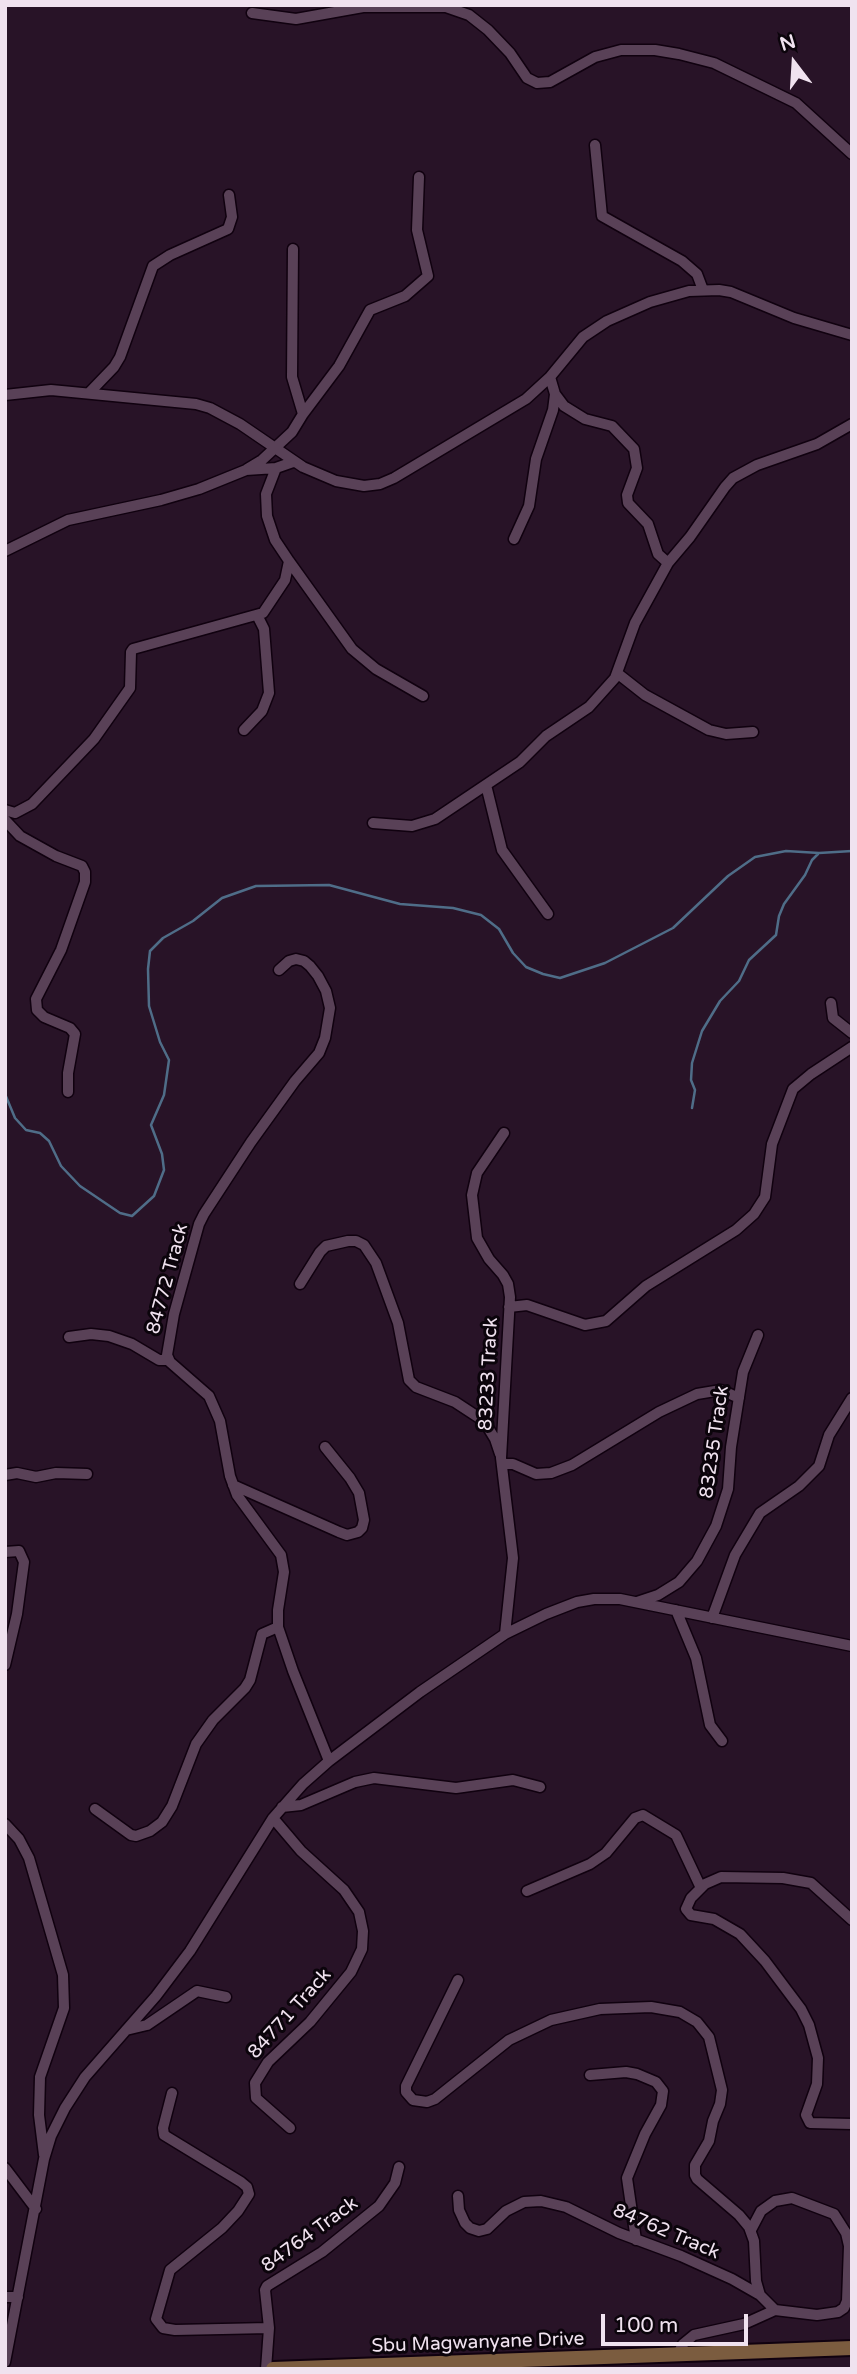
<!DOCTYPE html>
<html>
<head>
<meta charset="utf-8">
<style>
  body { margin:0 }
  #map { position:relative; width:857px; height:2374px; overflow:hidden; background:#281327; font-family:"Varela Round",sans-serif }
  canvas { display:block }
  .frame { position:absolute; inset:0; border:7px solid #f0e2ef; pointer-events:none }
  .north { position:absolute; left:759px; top:28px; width:70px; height:70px; -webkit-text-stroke:5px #0b040b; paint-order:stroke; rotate:343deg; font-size:19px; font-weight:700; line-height:28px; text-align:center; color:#f0e2ef }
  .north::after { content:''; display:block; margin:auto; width:24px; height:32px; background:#f0e2ef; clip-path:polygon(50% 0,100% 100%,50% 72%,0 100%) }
  .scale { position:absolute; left:601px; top:2314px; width:147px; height:32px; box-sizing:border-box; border:4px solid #f0e2ef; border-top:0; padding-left:9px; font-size:21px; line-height:24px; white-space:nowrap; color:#f0e2ef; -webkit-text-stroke:5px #0b040b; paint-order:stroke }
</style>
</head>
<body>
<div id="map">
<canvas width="857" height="2374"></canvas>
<div class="frame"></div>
<div class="north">N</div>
<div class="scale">100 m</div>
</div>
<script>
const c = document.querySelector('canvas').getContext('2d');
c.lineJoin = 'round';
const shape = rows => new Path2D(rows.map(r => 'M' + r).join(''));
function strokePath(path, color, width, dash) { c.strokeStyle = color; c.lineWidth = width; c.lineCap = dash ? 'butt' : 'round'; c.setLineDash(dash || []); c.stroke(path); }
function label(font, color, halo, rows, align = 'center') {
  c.font = font + ' "Varela Round",sans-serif'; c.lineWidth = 6; c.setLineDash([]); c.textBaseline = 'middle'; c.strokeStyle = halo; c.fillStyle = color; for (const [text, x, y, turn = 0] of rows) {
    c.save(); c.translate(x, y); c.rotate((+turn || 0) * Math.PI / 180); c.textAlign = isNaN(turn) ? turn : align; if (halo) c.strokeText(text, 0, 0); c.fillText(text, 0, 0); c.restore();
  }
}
strokePath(shape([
  [5,1094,15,1118,26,1130,40,1133,49,1141,61,1166,80,1186,120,1213,132,1216,154,1196,164,1170,162,1154,151,1125,164,1095,169,1060,160,1042,149,1006,148,969,150,951,163,938,193,921,222,898,256,886,329,885,400,904,453,908,481,915,499,929,513,953,526,967,543,974,560,978,605,963,673,928,728,876,755,857,786,851,819,853,852,851],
  [692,1108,695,1090,691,1080,692,1063,702,1031,720,1001,739,981,749,960,776,935,779,916,784,904,805,875,812,860,818,854]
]), '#4f6d88', 2.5);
const street = shape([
  [252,13,296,19,363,7,446,7,469,15,488,30,510,53,527,78,537,83,550,82,595,57,621,50,655,50,679,54,714,63,796,103,852,154],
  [595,145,602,216,682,261,697,274,703,290],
  [550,377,555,394,564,406,585,419,612,426,634,449,637,468,627,495,628,503,648,524,658,554,668,563],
  [89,393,114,367,120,357,153,266,170,255,228,229,232,217,229,195],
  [5,395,51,390,196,404,210,408,240,424,303,467,336,481,364,486,380,484,394,478,526,399,550,377,583,337,607,321,650,302,689,291,719,290,731,292,794,318,852,335],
  [303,414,339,366,370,310,405,296,428,276,417,230,419,177],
  [276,468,266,494,267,516,275,540,289,561,352,649,376,669,423,696],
  [247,469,262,460,292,432,303,414,292,377,293,249],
  [514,539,529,506,536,459,553,410,555,394],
  [5,551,68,520,161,500,199,489,246,470,276,468,293,462],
  [617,673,645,695,709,730,726,734,753,732],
  [244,730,262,711,269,693,264,629,257,615],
  [486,785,502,850,548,914],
  [5,810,15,813,32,804,94,739,130,688,131,652,133,649,263,613,285,580,289,561],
  [5,820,20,836,56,856,82,866,85,872,85,882,61,950,36,999,37,1010,44,1017,70,1028,75,1034,68,1073,68,1092],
  [373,823,412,826,435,819,520,762,546,736,589,707,615,678,635,623,668,563,690,537,725,487,733,478,757,465,817,444,852,424],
  [279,970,289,961,296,959,304,961,310,966,318,976,326,991,330,1008,325,1038,319,1053,295,1081,251,1142,204,1214,199,1224,174,1314,167,1355,170,1362,209,1396,220,1421,230,1476,237,1495,281,1555,284,1572,278,1610,278,1627,293,1671,329,1761],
  [831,1003,833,1018,852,1033],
  [504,1133,477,1173,472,1195,477,1238,489,1259,503,1275,508,1284,510,1297,501,1458,513,1558,505,1634],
  [300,1284,320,1252,326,1246,348,1241,356,1241,364,1245,376,1263,398,1323,409,1380,416,1387,455,1402,484,1421,495,1439,500,1454],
  [509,1307,527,1305,585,1325,606,1321,646,1286,736,1230,754,1214,765,1197,772,1144,793,1089,811,1074,852,1047],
  [69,1337,91,1334,109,1336,132,1344,159,1360,169,1360],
  [502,1464,513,1464,536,1474,551,1473,572,1465,659,1412,697,1394,721,1390,739,1398],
  [5,1475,17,1473,36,1477,56,1473,87,1474],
  [233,1485,339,1532,347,1535,358,1532,362,1528,364,1520,359,1493,350,1478,325,1447],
  [5,1552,19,1551,24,1562,17,1614,5,1665],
  [637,1602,658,1595,679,1582,697,1561,716,1526,728,1489,731,1447,743,1372,758,1335],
  [676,1610,696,1658,710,1725,722,1741],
  [712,1618,735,1555,760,1513,799,1486,819,1466,829,1435,852,1398],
  [282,1807,301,1805,355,1782,374,1778,456,1788,513,1780,540,1787],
  [95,1809,131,1835,136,1836,150,1831,162,1822,172,1806,196,1744,213,1720,245,1688,250,1680,262,1634,278,1627],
  [273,1818,301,1851,344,1890,359,1912,363,1931,362,1949,351,1972,310,2022,268,2062,255,2083,256,2098,290,2128],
  [5,1824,19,1839,29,1858,63,1975,64,2008,40,2077,39,2115,44,2155],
  [527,1891,590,1864,606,1853,635,1818,643,1815,676,1835,701,1888],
  [852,1920,811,1883,783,1878,721,1877,705,1884,691,1898,686,1909,691,1915,714,1919,740,1934,765,1961,801,2009,809,2025,818,2058,817,2084,806,2115,810,2123,852,2124],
  [458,1980,406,2086,406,2092,413,2100,427,2102,435,2099,509,2040,551,2020,600,2009,651,2007,680,2012,697,2022,709,2037,722,2090,720,2104,713,2121,709,2141,695,2165,695,2175,697,2179,739,2215,749,2227,754,2241,756,2281,760,2295],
  [126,2030,147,2025,197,1991,226,1997],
  [590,2075,626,2072,637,2074,656,2082,663,2091,661,2105,645,2134,627,2178,636,2240],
  [172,2093,163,2128,164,2135,241,2182,247,2187,249,2194,238,2211,222,2228,170,2270,156,2319,163,2328,175,2330,269,2328,266,2369],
  [5,2168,36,2209],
  [458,2196,459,2210,465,2223,470,2228,479,2231,487,2229,506,2211,524,2202,541,2201,566,2207,619,2233,681,2256,732,2279,760,2295,775,2310,744,2324,694,2335,683,2344,678,2354],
  [751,2230,761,2211,775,2201,792,2198,834,2214,846,2233,849,2246,847,2301,844,2308,838,2312,817,2315,775,2310],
  [5,2297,18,2297],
  [269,2328,265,2290,267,2286,322,2252,379,2206,395,2183,399,2167],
  [5,2362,44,2159,51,2136,65,2108,85,2077,156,1996,190,1951,273,1818,303,1784,329,1761,420,1692,505,1634,546,1614,577,1602,594,1599,620,1599,852,1646]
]);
const secondary = shape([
  [273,2369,852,2348]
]);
strokePath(street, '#10010f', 13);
strokePath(secondary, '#10010f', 18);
strokePath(street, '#594157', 10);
strokePath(secondary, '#7b5c3f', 14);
label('19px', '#f0e2ef', '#0b040b', [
  ["84772 Track",168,1279,-75],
  ["83233 Track",489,1374,-87],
  ["83235 Track",715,1442,-82],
  ["84771 Track",290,2014,-48],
  ["84762 Track",666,2232,23],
  ["84764 Track",310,2235,-36],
  ["Sbu Magwanyane Drive",478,2343,-2]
]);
</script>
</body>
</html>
